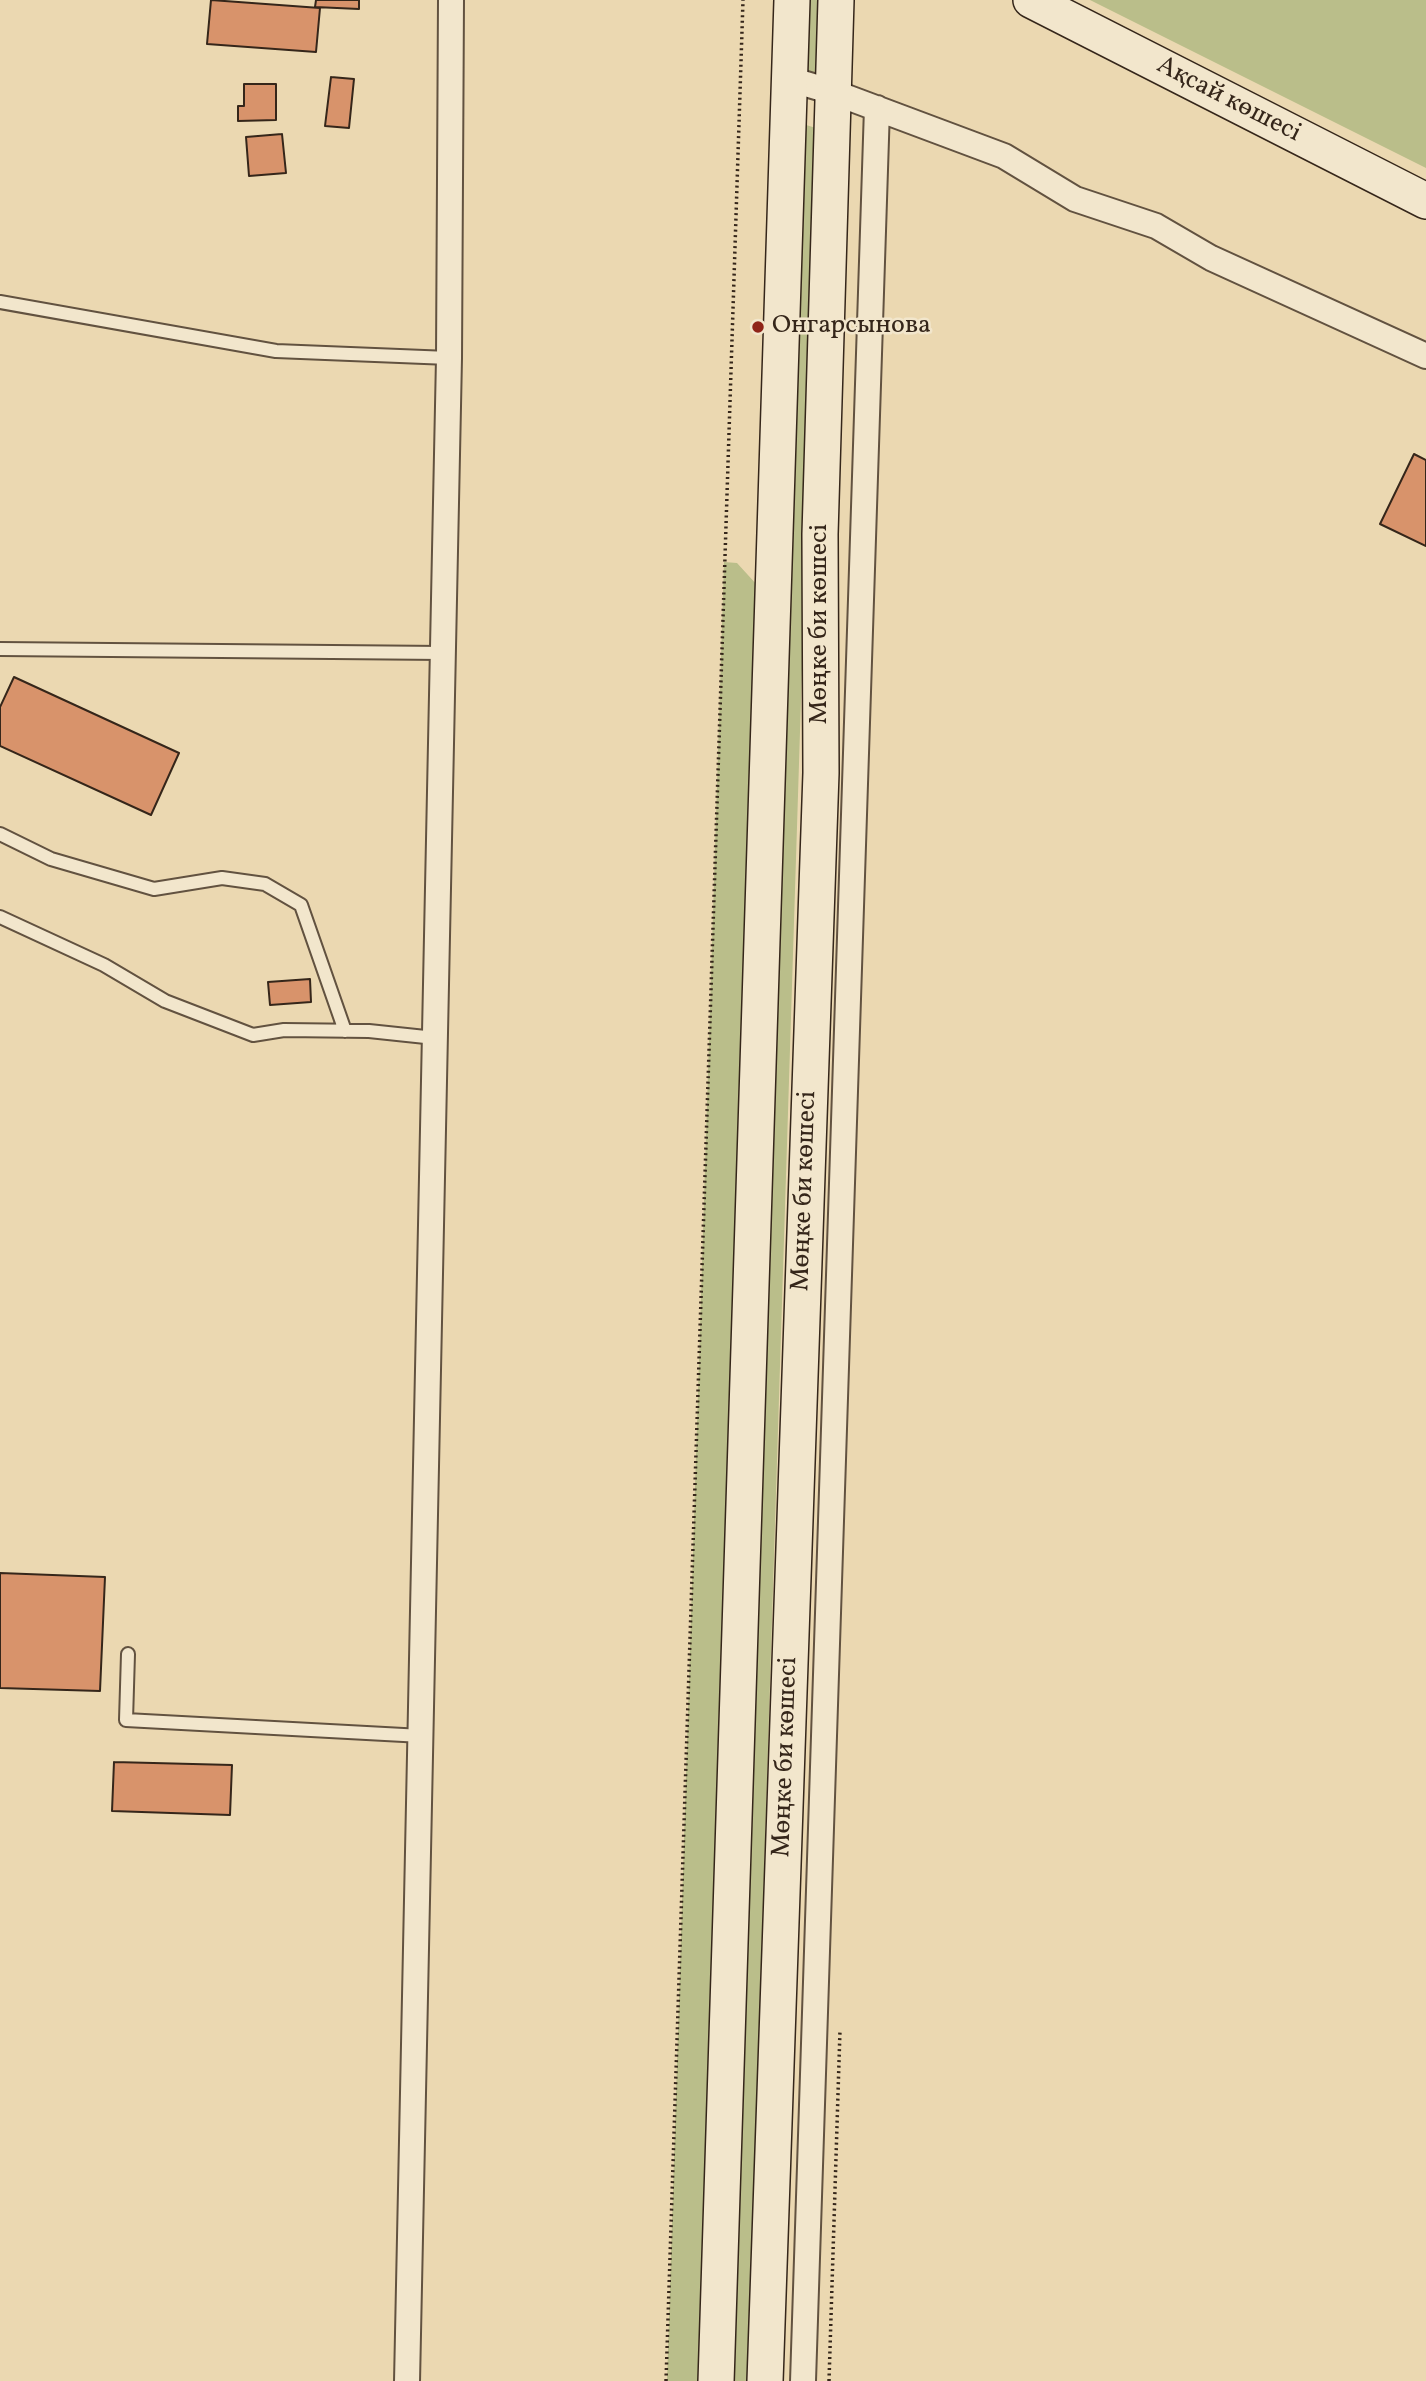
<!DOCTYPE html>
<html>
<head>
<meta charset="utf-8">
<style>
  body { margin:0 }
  canvas { display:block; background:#ebd8b1 }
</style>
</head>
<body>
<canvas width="1426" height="2381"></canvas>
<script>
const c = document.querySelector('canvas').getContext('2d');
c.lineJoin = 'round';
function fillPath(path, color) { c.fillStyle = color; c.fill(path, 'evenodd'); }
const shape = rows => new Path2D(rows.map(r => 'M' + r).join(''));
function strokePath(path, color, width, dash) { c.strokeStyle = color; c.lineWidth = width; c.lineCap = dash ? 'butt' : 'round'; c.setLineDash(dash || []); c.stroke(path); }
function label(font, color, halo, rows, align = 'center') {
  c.font = font + ' Vollkorn,serif'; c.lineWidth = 5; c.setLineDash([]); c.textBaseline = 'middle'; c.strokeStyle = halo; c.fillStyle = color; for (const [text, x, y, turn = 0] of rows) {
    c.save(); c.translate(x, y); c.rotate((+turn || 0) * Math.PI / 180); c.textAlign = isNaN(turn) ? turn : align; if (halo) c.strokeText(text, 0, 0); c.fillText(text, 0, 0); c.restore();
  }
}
fillPath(shape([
  [810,0,824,0,821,88,806,84],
  [1090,0,1426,0,1426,168],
  [803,124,819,129,748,2381,733,2381],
  [724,562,737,563,758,586,699,2381,667,2381]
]), '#babe8a');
const building = shape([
  [211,0,320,8,316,52,207,44,211,0],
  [316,0,359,0,359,9,315,7,316,0],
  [331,77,354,79,349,128,325,126,331,77],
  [244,84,276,84,276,120,238,121,238,106,244,106,244,84],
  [282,134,286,173,249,176,246,137,282,134],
  [1414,454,1426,460,1426,546,1380,524,1414,454],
  [14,677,179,753,151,815,0,746,0,707,14,677],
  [310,979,311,1002,270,1005,268,982,310,979],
  [0,1573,105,1577,100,1691,0,1688,0,1573],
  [114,1762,232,1765,230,1815,112,1811,114,1762]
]);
fillPath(building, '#d8936b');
strokePath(building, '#35261a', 2);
const lane = shape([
  [0,302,276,351,449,358],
  [0,649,443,653],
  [0,834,51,859,154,889,222,878,265,884,301,905,345,1031],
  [0,917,104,965,165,1001,253,1035,284,1030,369,1031,435,1038],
  [128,1654,126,1720,422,1736]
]);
const street = shape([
  [789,79,833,92,1004,156,1075,199,1156,226,1211,258,1426,356],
  [407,2381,449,358,451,0],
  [803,2381,877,108]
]);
const secondary = shape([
  [1031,0,1426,201],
  [716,2381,792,0],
  [765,2381,821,773,820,534,836,0]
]);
strokePath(lane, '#625240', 16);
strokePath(street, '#625240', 28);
strokePath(secondary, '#35261a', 38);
strokePath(shape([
  [666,2381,743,0],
  [829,2381,840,2030]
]), '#35261a', 3.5, [2, 3.5]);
strokePath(lane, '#f2e6cc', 12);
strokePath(street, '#f2e6cc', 24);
strokePath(secondary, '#f2e6cc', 35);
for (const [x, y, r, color] of [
  [758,327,7,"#8f2418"]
]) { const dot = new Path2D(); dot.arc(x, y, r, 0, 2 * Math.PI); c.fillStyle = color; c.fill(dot); strokePath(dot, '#f2e6cc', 2.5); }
label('26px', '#35261a', '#f2e6cc', [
  ["Ақсай көшесі",1228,101,27],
  ["Мөңке би көшесі",821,624,-90],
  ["Мөңке би көшесі",806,1191,-88],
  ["Мөңке би көшесі",787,1757,-88]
]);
label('26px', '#35261a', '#f2e6cc', [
  ["Онгарсынова",772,327]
], 'left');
</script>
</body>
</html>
